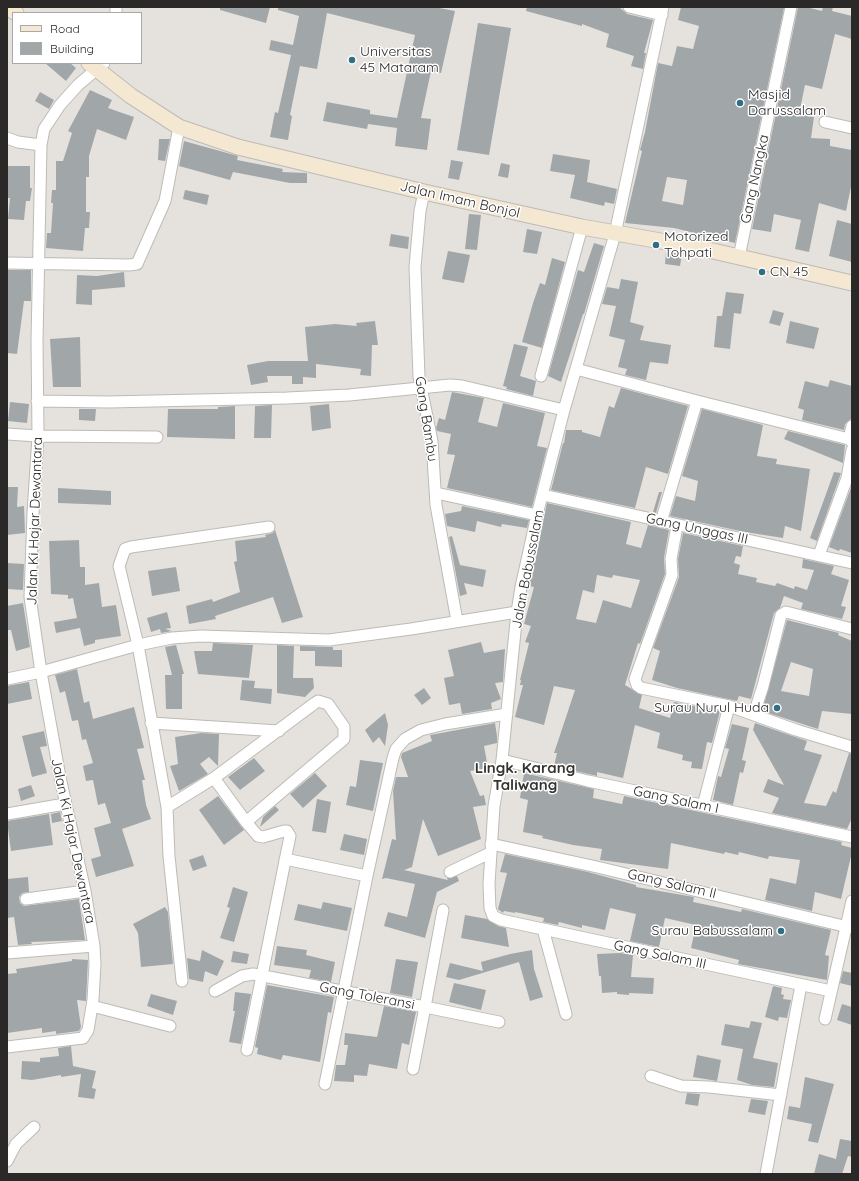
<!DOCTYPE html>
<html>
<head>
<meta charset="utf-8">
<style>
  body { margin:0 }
  #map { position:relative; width:859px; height:1181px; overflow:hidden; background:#e5e2de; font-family:Quicksand,sans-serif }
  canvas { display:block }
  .frame { position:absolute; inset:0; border:8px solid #2b2928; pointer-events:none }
  .legend { position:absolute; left:12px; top:12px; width:130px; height:52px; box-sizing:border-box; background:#fff; border:1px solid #aaa9a9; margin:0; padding:5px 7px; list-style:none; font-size:12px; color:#2b2928 }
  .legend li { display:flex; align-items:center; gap:8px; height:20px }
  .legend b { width:20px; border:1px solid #aaa9a9 }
</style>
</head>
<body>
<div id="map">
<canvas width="859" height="1181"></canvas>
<div class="frame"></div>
<ul class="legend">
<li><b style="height:5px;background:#f5e8d2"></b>Road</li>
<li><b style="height:11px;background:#a1a7a9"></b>Building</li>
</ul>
</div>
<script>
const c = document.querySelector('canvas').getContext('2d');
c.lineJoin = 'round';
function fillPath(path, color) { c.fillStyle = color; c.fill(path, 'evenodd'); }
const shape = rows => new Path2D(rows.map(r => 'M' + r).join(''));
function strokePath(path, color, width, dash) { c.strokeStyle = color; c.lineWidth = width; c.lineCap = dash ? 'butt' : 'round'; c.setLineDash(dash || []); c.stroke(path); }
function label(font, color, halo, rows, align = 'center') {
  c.font = font + ' Quicksand,sans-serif'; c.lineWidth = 3; c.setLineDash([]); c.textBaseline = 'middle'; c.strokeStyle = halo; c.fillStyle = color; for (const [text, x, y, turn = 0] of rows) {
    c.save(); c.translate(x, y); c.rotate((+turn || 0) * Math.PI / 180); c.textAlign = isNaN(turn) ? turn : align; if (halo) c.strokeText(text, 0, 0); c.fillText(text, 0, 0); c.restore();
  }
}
fillPath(shape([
  [220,7,270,7,266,23,220,10],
  [278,7,434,7,455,11,441,73,431,71,421,118,431,119,427,150,395,146,397,128,368,124,367,129,323,121,327,102,370,110,370,114,397,118,415,35,327,13,317,69,300,66,290,115,292,116,288,140,270,137,275,112,278,113,291,55,269,50,271,40,293,45,299,16,278,10],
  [527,7,619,7,627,14,653,20,644,53,646,53,643,69,631,66,634,56,606,47,609,34,582,24,582,26,526,11],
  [681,7,784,8,735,243,674,228,625,223,642,151,640,150,645,132,658,63,672,66,677,46,693,49,699,26,678,20],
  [667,177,687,180,683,205,662,201],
  [798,7,806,7,822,11,823,7,833,7,832,11,852,16,852,39,835,34,822,89,805,85,799,114,814,117,811,138,830,139,830,146,852,150,852,182,846,211,819,203,809,252,795,249,801,220,774,214,771,232,752,229],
  [478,23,511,28,489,155,457,150],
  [45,63,70,63,76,68,66,81],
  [90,90,112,100,108,108,134,117,126,140,97,129,89,156,89,177,86,177,86,212,90,212,89,228,85,228,83,251,46,248,47,233,51,233,53,203,51,203,52,190,56,190,56,161,63,161,72,133,68,131],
  [40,92,54,100,49,109,35,101],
  [159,139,170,139,165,161,158,160],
  [184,141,238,156,237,160,283,169,282,172,307,173,307,183,290,183,233,172,230,180,179,166],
  [553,154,590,160,587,182,617,189,614,204,605,202,604,206,570,198,575,175,550,171],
  [451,160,463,162,459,180,448,178],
  [501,163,510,165,508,178,498,176],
  [7,166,30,166,30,188,32,188,30,201,26,201,24,220,8,219,10,198,7,198],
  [185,190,209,195,207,205,183,199],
  [469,214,481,215,477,250,465,249],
  [837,220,852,224,852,262,829,256],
  [527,229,542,232,537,254,523,252],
  [391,234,409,237,408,249,389,246],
  [594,243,604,246,584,314,583,314,561,382,548,376,578,270,584,272],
  [448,251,470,255,464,283,442,279],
  [666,252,682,254,680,266,665,264],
  [552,258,565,262,542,348,522,342,533,303,540,283,545,285],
  [7,270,31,270,31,301,24,301,17,354,7,353],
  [124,272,125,287,92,290,92,305,76,304,77,275,97,276],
  [621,279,638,282,630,322,644,326,640,340,671,345,668,364,650,362,646,380,625,375,627,369,618,367,625,340,609,336,616,306,602,304,607,287,619,289],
  [726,292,744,294,741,314,734,313,730,349,714,347,717,316,722,316],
  [773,310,784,313,780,326,769,323],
  [375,321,378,345,372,345,371,376,360,375,361,369,316,364,316,378,303,377,303,384,292,384,292,376,267,376,268,382,251,385,247,365,268,361,308,361,305,327,335,324,357,326,356,323],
  [790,321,819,328,814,349,786,343],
  [80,337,81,387,53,387,50,339],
  [514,344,528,347,520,376,536,381,533,396,506,389,507,387,503,386],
  [830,380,852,386,852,414,851,419,845,424,844,430,802,420,804,410,798,408,805,381,828,387],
  [621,388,688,406,668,474,646,467,635,508,551,490,563,443,564,443,566,430,582,430,582,432,600,437,609,406,614,408],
  [452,392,484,398,478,422,497,427,503,403,545,413,537,446,547,448,532,507,447,488,455,455,447,454,451,434,437,431,436,428,439,418,445,420],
  [10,402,29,404,27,423,8,421],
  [329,404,331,428,312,431,310,406],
  [272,405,271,438,254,438,255,406],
  [235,406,235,439,167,437,168,409,218,409,218,407],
  [79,409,96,409,95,421,79,420],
  [702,409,763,425,757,456,777,459,776,464,810,469,801,531,785,526,783,538,745,532,670,516,676,496,695,501,698,481,682,476],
  [788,431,845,445,843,463,784,439],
  [834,472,841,473,840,476,817,541,810,538],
  [852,485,852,553,840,549,839,551,829,547],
  [7,487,18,487,17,507,24,506,25,533,7,535],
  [58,488,111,491,111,505,58,503],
  [659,492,662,492,656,513,653,512],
  [547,503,631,522,626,544,641,548,648,525,669,530,664,558,665,574,640,644,638,643,625,685,642,695,639,708,670,718,674,702,720,711,712,743,707,742,702,769,691,768,692,762,682,760,683,755,657,748,660,733,635,725,623,778,597,772,597,776,554,766,557,753,554,753,575,690,554,686,544,725,515,717,523,685,520,685,521,680,520,680,529,643,525,642,531,626,524,624,534,587,528,586,533,563,535,563],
  [597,575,612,578,613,575,640,580,631,608,603,600,596,623,576,619,583,590,594,593],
  [462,506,529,520,527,528,502,524,501,527,477,521,475,532,447,526,445,514,461,511],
  [275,530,303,617,282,623,273,597,215,616,216,619,189,624,186,606,212,599,213,602,240,592,234,562,237,561,235,541,266,537,265,535,273,533],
  [683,533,743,546,741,557,736,556,734,563,740,565,738,574,757,578,756,582,775,586,777,583,794,589,795,586,807,590,814,570,802,568,803,559,834,566,831,574,849,580,841,606,846,607,842,619,801,609,803,603,784,596,780,608,774,613,751,699,739,696,737,701,677,688,652,680,660,651,653,648,679,577,678,559],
  [452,536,460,565,486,570,483,587,464,583,467,594,460,596,449,537],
  [79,540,80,567,85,567,85,585,99,583,102,607,116,605,121,636,95,640,95,643,84,646,80,628,56,633,54,622,77,618,73,598,68,599,68,595,51,594,49,541],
  [7,563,24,564,23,590,7,589],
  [176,567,180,591,152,596,148,571],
  [23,603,30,647,16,651,11,630,7,630,7,606],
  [167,612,171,628,165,629,172,631,161,633,160,629,151,632,147,618],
  [787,620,839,633,838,635,852,641,852,714,822,711,818,729,762,711],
  [791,662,813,669,809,696,781,691],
  [481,642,484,653,505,649,503,682,495,683,501,699,491,703,492,709,462,714,460,703,449,705,444,678,454,676,448,650],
  [213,643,253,645,249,678,198,674,194,651,212,651],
  [176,645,184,674,182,674,182,709,166,709,165,675,172,675,165,647],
  [277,645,294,646,293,678,313,678,314,688,305,697,277,693],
  [300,646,333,647,333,650,342,650,342,667,315,666,315,651,300,651],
  [77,669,84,703,89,701,93,719,134,707,144,748,137,749,145,780,142,780,146,805,151,819,122,829,134,866,96,877,91,859,101,856,94,828,111,823,105,803,98,805,93,780,86,781,83,766,93,763,86,739,82,740,78,720,72,721,65,691,60,693,55,675],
  [242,680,255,681,254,688,272,689,271,704,240,700],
  [29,682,32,699,7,704,7,686],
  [424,688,431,698,422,705,414,695],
  [385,713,388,725,385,746,379,737,373,743,365,730],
  [495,723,497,736,497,743,484,746,488,768,470,771,480,796,484,795,486,805,473,807,481,839,438,856,423,819,412,867,404,870,448,880,447,878,457,876,459,881,437,892,425,938,384,926,388,912,407,917,415,884,386,878,382,879,392,839,396,840,393,791,396,777,408,777,401,757,402,753,432,741,430,735],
  [755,723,807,741,804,750,822,755,804,803,826,806,833,791,836,793,849,753,852,754,852,818,847,829,772,813,779,798,763,792,768,779,784,785,753,730],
  [732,724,749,728,742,760,746,761,743,773,740,772,733,805,713,800,718,776,721,777,729,749,725,748],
  [44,731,47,746,40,747,47,773,32,777,22,736],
  [201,733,219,734,218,766,209,757,200,764,208,774,179,791,170,766,178,764,175,737],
  [254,758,265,771,240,790,228,777],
  [360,760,383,763,373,811,346,805,350,786,356,787],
  [315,773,327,786,303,808,290,794],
  [524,773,594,789,593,798,622,804,624,796,842,842,841,845,852,848,852,852,841,899,815,892,812,911,765,900,770,878,796,884,800,860,769,856,768,859,739,852,738,855,725,852,724,854,671,843,668,869,600,860,602,849,573,845,542,838,543,836,523,832,528,800,520,798],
  [31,785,35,796,21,801,18,789],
  [218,796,244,830,224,845,199,810],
  [317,799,331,802,326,833,312,831],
  [275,806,279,810,260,827,263,817],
  [60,812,62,821,52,823,51,814],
  [49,814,53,845,11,851,7,821],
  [344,834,367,839,364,855,340,850],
  [505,854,588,872,636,885,636,887,694,897,693,902,741,912,742,909,831,930,825,955,829,956,827,980,738,964,739,960,691,948,696,925,665,918,659,947,630,941,636,914,610,908,605,930,582,925,582,928,559,922,558,925,543,922,544,918,515,912,515,913,504,911,503,913,498,909,507,873,500,872],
  [203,855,207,866,193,871,189,860],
  [28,877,29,892,22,893,19,897,20,903,24,906,79,899,85,940,31,942,32,944,18,945,14,917,7,918,7,879],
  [233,887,248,892,234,942,220,938,230,908,227,907],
  [323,902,352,908,347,931,294,920,298,904,321,909],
  [165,907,168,912,173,964,141,967,138,933,133,924],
  [465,915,487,919,498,926,506,928,509,947,461,938],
  [277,946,307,950,306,955,335,962,331,982,309,978,311,970,274,965],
  [202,950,224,961,217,976,205,971,203,982,189,979,187,958,200,961],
  [532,950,534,969,543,997,530,1001,519,962,459,980,446,977,450,963,483,971,481,962,510,954],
  [233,951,249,954,247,964,231,962],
  [620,953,633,955,631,977,654,978,653,994,629,993,629,995,617,994,617,992,602,993,601,976,599,976,597,954],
  [72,959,88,960,86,1001,77,1000,81,1027,79,1031,56,1034,56,1031,42,1033,42,1028,7,1033,7,974,17,973,16,969,72,961],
  [396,959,418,962,412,997,390,993],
  [843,971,852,973,852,986,840,983],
  [454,983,486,990,481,1010,449,1002],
  [267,985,334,997,331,1013,328,1012,320,1062,283,1055,281,1060,257,1054,258,1048,255,1047],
  [773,986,782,988,781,994,784,995,783,999,791,1000,787,1018,779,1017,778,1021,765,1017],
  [235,992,251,994,241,1044,229,1042,235,1011,233,1011],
  [151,994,177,1001,173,1015,147,1006],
  [842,1004,852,1007,852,1025,837,1020],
  [384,1006,416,1012,409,1045,402,1043,397,1069,369,1064,367,1076,354,1075,354,1082,334,1081,336,1065,345,1065,348,1045,344,1045,345,1033,377,1037],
  [751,1021,762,1023,753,1058,778,1063,774,1087,752,1085,737,1080,743,1049,721,1045,725,1024,749,1028],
  [71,1046,73,1066,96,1071,92,1088,96,1089,94,1099,78,1097,81,1074,61,1077,61,1075,32,1080,21,1079,22,1061,40,1062,40,1058,59,1056,58,1048],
  [697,1055,721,1060,717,1081,693,1077],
  [805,1077,834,1084,818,1143,808,1141,812,1124,787,1119,789,1106,800,1108],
  [687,1093,700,1094,698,1106,685,1104],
  [751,1099,768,1101,765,1115,748,1112],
  [840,1139,852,1141,852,1157,848,1156,842,1174,814,1174,819,1154,836,1159]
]), '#a1a7a9');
const street = shape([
  [116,7,116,13],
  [629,7,662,15],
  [663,7,615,234,564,410,537,515,521,587,517,612,502,760,494,806,489,884,490,908,493,916,501,920,831,991],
  [825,122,852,128],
  [7,138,18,142,41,145],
  [424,192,420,211,415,267,419,377,432,441,436,505,457,621],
  [739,257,791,7],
  [7,263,129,265,137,264,165,201,179,127],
  [576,369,697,401,849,439],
  [541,376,582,227],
  [37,401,109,402,287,398,349,395,450,385,462,386,564,410],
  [852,426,849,439,852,442],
  [7,434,38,436,157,437],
  [436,493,537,515],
  [543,495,852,563],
  [661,522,697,401],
  [677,526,671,559,672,575,635,679,637,685,641,688,729,706,796,730,852,747],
  [819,555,847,478,852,450],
  [7,679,41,672,138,645,172,638,201,636,329,640,411,629,517,612],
  [754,714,763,686,781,615,786,612,852,629],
  [151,723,279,731],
  [502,760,588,781,852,837],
  [214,778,246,822,258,836,263,837,284,831,287,831,290,836,247,1050],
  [703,806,729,706],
  [167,807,214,778,315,703,318,701,328,704,344,727,344,739,246,822],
  [7,814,65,804],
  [491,844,597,867,852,928],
  [285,859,367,876],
  [450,872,490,853],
  [26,899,85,891],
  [543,929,566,1014],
  [7,953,94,946],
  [182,981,169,856,167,807,138,645,119,566,125,549,131,547,269,527],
  [215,991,242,976,253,974,425,1007,443,910],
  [92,1006,170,1026],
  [825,1019,852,901],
  [7,1047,83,1038,88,1030,93,1000,95,964,94,946,85,891,60,777,41,672,30,597,33,513,38,436,37,341,41,145,44,129,60,105,78,85,104,63],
  [413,1069,425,1007,499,1022],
  [651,1076,681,1086,709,1087,781,1095],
  [325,1084,367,876,393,758,396,749,405,739,421,730,445,724,507,714],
  [7,1161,16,1144,34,1127],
  [766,1174,801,985]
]);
const secondary = shape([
  [7,7,16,13],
  [89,63,131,96,179,127,238,147,424,192,582,227,700,248,852,283]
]);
strokePath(street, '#bdbbb6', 13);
strokePath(secondary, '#bdbbb6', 17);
strokePath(street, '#fff', 11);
strokePath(secondary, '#f5e8d2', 15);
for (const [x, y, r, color] of [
  [352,60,4,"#316e84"],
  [740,103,4,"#316e84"],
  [656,245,4,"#316e84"],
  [762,272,4,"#316e84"],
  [777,708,4,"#316e84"],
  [781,931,4,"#316e84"]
]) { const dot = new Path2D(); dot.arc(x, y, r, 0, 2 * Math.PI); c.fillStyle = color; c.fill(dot); strokePath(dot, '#fff', 1.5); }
label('14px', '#2b2928', '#fff', [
  ["Universitas",360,52],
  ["45 Mataram",360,68],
  ["Masjid",748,95],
  ["Darussalam",748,111],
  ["Motorized",664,237],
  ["Tohpati",664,253],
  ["CN 45",770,272],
  ["Surau Nurul Huda",769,708,"right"],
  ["Surau Babussalam",773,931,"right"]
], 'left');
label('14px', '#2b2928', '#fff', [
  ["Gang Nangka",755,179,-78],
  ["Jalan Imam Bonjol",460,200,13],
  ["Gang Bambu",426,419,81],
  ["Jalan Ki Hajar Dewantara",35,521,-88],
  ["Gang Unggas III",697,529,12],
  ["Jalan Babussalam",528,569,-79],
  ["Gang Salam I",676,800,12],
  ["Jalan Ki Hajar Dewantara",73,841,78],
  ["Gang Salam II",672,884,13],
  ["Gang Salam III",660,955,12],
  ["Gang Toleransi",367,996,11]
]);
label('bold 15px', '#35332f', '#fff', [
  ["Lingk. Karang",525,768],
  ["Taliwang",525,785]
]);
</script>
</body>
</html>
